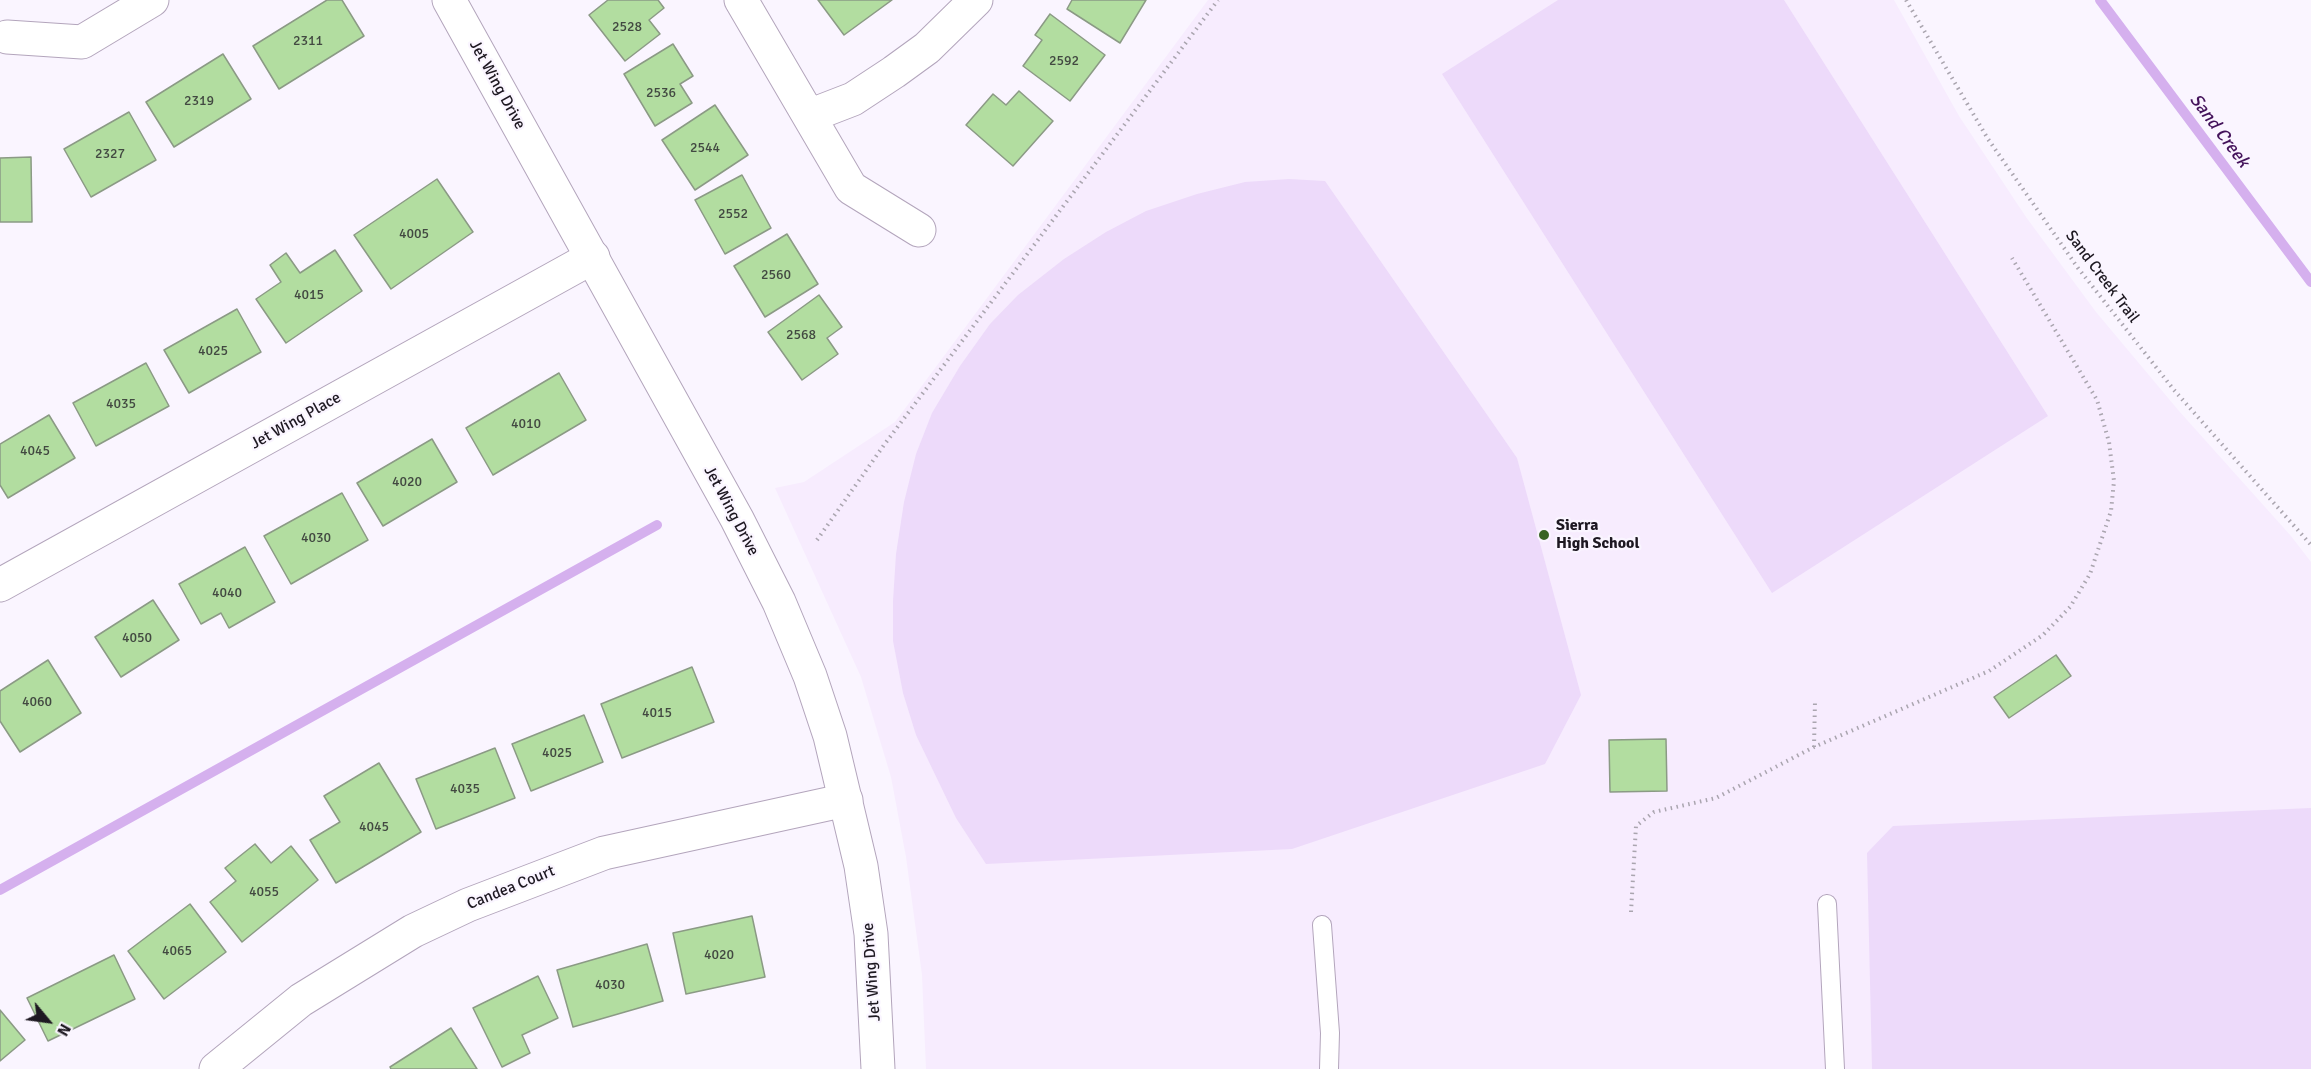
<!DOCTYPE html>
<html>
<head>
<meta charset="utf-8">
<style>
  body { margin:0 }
  #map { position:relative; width:2311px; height:1069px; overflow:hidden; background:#faf5ff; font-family:Signika,sans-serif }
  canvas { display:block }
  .north { position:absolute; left:18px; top:991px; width:60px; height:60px; -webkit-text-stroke:4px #faf5ff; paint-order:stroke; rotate:119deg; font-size:16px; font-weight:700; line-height:24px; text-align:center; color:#1d1821 }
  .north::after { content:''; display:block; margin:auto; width:21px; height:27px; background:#1d1821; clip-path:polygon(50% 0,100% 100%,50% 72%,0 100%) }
</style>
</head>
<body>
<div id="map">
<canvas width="2311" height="1069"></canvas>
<div class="north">N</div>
</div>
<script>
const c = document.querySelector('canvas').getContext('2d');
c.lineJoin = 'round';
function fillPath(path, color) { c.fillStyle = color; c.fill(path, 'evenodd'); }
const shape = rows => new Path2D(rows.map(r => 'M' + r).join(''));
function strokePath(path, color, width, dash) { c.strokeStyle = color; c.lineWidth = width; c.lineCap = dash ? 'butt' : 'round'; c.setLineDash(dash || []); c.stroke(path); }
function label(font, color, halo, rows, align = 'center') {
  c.font = font + ' Signika,sans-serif'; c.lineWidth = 4.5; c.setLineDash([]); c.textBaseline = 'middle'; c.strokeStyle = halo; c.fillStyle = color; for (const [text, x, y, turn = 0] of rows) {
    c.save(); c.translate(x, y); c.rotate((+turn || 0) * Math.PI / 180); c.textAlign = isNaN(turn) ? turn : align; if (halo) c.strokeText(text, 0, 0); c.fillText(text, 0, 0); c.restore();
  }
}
fillPath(shape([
  [1208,0,1894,0,1959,116,2026,217,2096,312,2179,411,2291,536,2311,562,2311,1069,926,1069,922,975,906,857,891,777,861,677,775,488,804,482,895,422]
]), '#f7ecfe');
fillPath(shape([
  [1558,0,1784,0,2048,416,1772,593,1442,74],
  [1289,179,1325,181,1517,458,1581,695,1545,764,1292,849,986,864,956,818,916,735,903,693,893,641,893,601,896,554,904,502,916,454,932,413,960,366,990,324,1018,295,1064,259,1106,232,1146,211,1197,194,1245,182],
  [2311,808,2311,1069,1872,1069,1867,853,1893,826]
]), '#eddafa');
strokePath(shape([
  [2100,0,2311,282],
  [0,890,657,525]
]), '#d5b0ee', 10);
const building = shape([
  [327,0,342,0,364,36,279,89,253,46,327,0],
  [608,0,658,0,664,8,649,20,660,34,625,61,589,15,608,0],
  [818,0,892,0,844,35,818,0],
  [1072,0,1146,0,1120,43,1067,9,1072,0],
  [1050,14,1105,55,1070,101,1023,66,1042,40,1035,35,1050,14],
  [673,44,693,76,680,84,692,103,655,126,624,74,673,44],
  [223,54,251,99,174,147,146,102,223,54],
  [1019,91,1053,121,1013,166,966,125,993,94,1006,105,1019,91],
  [715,105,748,155,695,190,662,140,715,105],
  [129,112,156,160,91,197,64,149,129,112],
  [31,157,32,222,0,222,0,158,31,157],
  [742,175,771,228,725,254,695,200,742,175],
  [437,179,473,232,391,289,354,235,437,179],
  [787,234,818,284,765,317,734,266,787,234],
  [335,250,362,291,286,343,256,299,281,282,270,265,286,253,300,273,335,250],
  [819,295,842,327,827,338,838,354,802,380,768,332,819,295],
  [237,309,261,352,189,393,164,350,237,309],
  [146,363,169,406,96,446,73,403,146,363],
  [559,373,586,420,493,475,466,428,559,373],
  [49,415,75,458,8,498,0,485,0,444,49,415],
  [432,439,457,482,383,526,357,483,432,439],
  [342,493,368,540,291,584,264,536,342,493],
  [245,547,275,602,229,628,221,613,201,624,179,584,245,547],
  [153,600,179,640,121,677,95,637,153,600],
  [2056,655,2071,676,2009,718,1994,697,2056,655],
  [48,660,81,713,20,752,0,721,0,691,48,660],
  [692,667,714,722,622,758,601,704,692,667],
  [584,715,603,762,531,791,512,744,584,715],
  [1666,739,1667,791,1610,792,1609,740,1666,739],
  [495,748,515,798,436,829,416,779,495,748],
  [379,763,421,832,336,883,310,840,340,822,324,796,379,763],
  [255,844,271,863,291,846,318,880,242,942,210,902,236,881,225,868,255,844],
  [190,904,226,952,164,999,128,951,190,904],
  [752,916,765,977,686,994,673,933,752,916],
  [647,944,663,1001,573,1027,557,970,647,944],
  [114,955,135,999,48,1041,27,998,114,955],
  [538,976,558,1018,522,1035,530,1053,502,1067,473,1008,538,976],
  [0,1010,25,1040,0,1061,0,1010],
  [451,1028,477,1069,391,1069,390,1067,451,1028]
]);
fillPath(building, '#b2dda0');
strokePath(building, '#8b9a85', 1.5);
const lane = shape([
  [1827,904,1835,1069],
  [1322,925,1330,1033,1329,1069]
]);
const street = shape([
  [741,0,851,188,919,230],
  [7,37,82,42,152,0],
  [809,116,853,99,894,72,927,48,976,0],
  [0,585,593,257],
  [216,1069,301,1000,413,931,468,905,604,853,846,800]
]);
const secondary = shape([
  [449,0,737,519,779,602,810,676,830,736,861,866,871,934,878,1069]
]);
strokePath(lane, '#b3a5bc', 20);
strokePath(street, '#b3a5bc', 35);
strokePath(secondary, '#b3a5bc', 35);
strokePath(shape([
  [1906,0,1988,139,2078,268,2174,390,2311,545],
  [817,540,884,445,1218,0],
  [1814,747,1815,701],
  [1631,912,1636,826,1654,812,1716,798,1814,747,1989,671,2043,635,2070,607,2090,574,2111,511,2114,481,2109,442,2097,400,2012,258]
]), '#aaa5af', 4, [1.5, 4.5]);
strokePath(lane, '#fff', 18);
strokePath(street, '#fff', 33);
strokePath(secondary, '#fff', 33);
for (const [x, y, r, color] of [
  [1544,535,6,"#386423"]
]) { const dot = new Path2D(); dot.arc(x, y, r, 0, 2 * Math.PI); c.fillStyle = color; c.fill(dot); strokePath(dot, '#faf5ff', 2); }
label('14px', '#424941', null, [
  ["2528",627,27],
  ["2311",308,41],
  ["2592",1064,61],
  ["2536",661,93],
  ["2319",199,101],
  ["2544",705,148],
  ["2327",110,154],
  ["2552",733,214],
  ["4005",414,234],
  ["2560",776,275],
  ["4015",309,295],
  ["2568",801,335],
  ["4025",213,351],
  ["4035",121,404],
  ["4010",526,424],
  ["4045",35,451],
  ["4020",407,482],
  ["4030",316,538],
  ["4040",227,593],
  ["4050",137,638],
  ["4060",37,702],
  ["4015",657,713],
  ["4025",557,753],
  ["4035",465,789],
  ["4045",374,827],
  ["4055",264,892],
  ["4065",177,951],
  ["4020",719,955],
  ["4030",610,985]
]);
label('16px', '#1d1821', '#faf5ff', [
  ["Jet Wing Drive",497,85,61],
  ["Sand Creek Trail",2102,277,53],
  ["Jet Wing Place",296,421,-29],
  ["Jet Wing Drive",731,511,62],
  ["Candea Court",511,888,-22],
  ["Jet Wing Drive",872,972,-94]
]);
label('bold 16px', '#1d1821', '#faf5ff', [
  ["Sierra",1556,526],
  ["High School",1556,544]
], 'left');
label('italic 18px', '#43125a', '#faf5ff', [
  ["Sand Creek",2219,131,53]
]);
</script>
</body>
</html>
